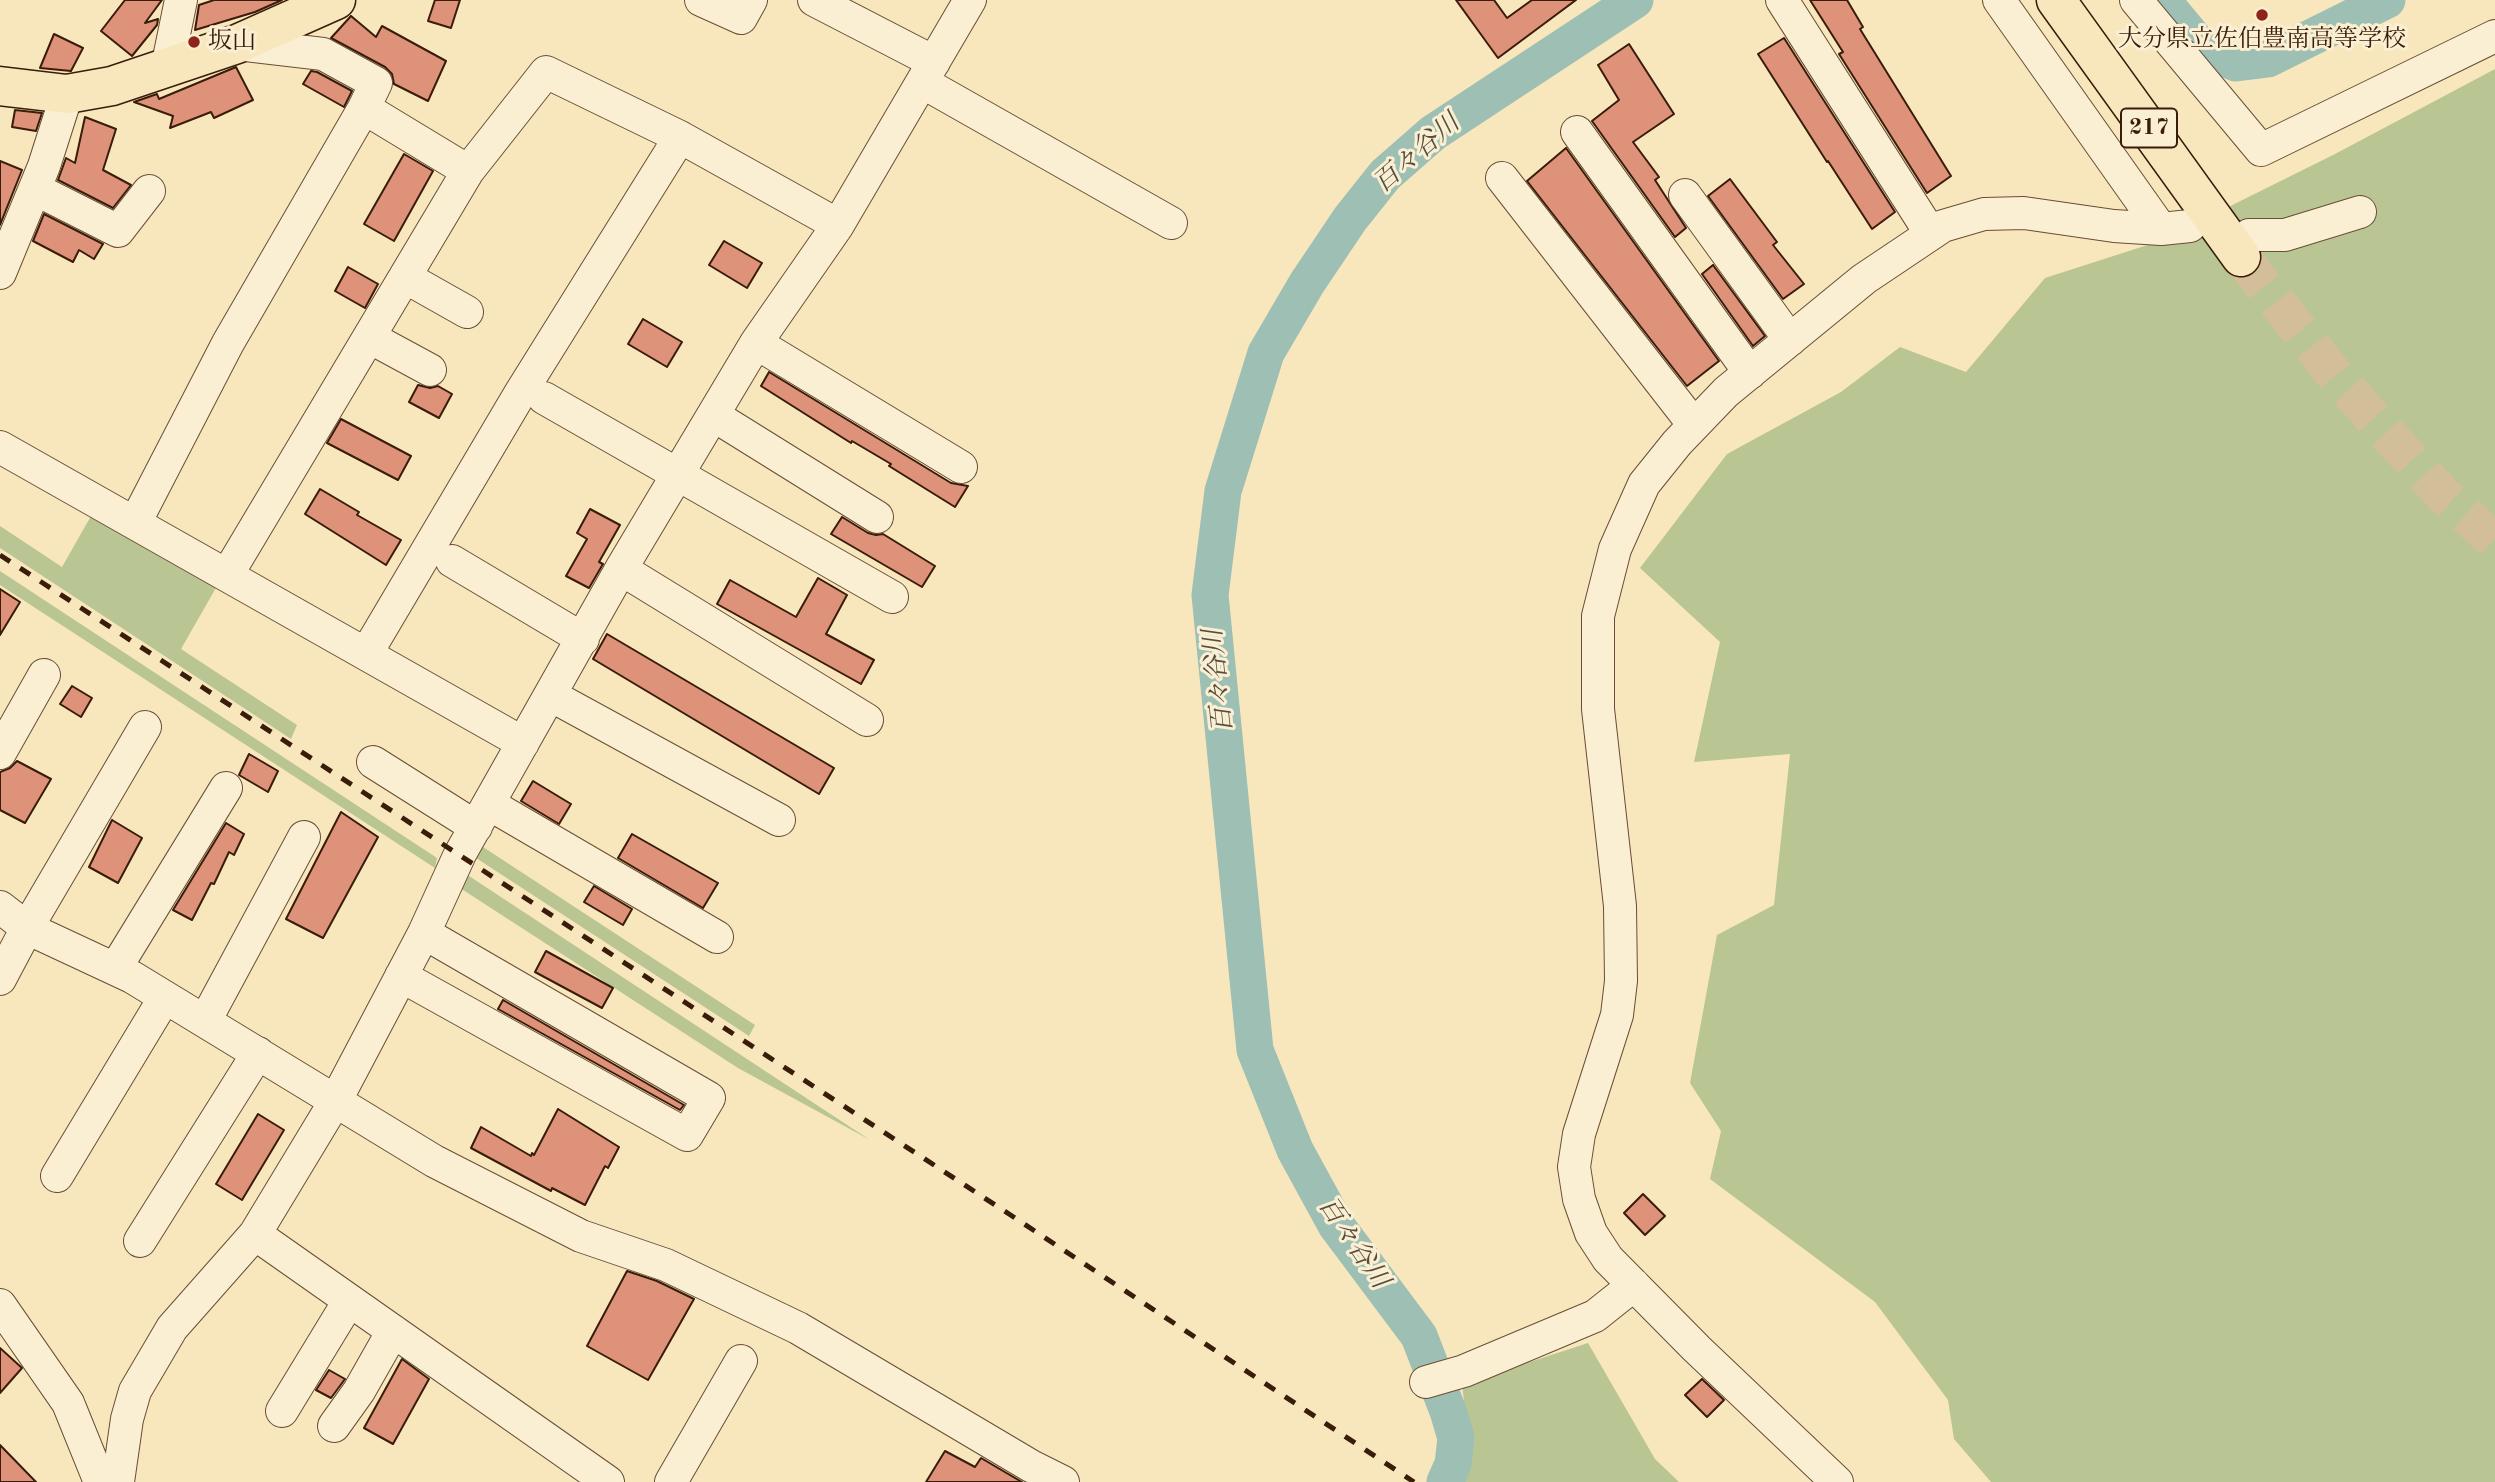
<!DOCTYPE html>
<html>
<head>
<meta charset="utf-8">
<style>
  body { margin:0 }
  canvas { display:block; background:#f8e6bc }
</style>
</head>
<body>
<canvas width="2495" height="1482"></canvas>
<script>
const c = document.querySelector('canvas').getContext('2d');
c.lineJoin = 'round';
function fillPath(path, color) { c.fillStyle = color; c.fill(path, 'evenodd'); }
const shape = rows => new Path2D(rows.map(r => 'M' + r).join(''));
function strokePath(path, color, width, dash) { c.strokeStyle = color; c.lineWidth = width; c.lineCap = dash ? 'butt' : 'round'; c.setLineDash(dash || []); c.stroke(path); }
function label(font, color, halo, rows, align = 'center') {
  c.font = font + ' "Old Standard TT","Noto Serif JP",serif'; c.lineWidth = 6; c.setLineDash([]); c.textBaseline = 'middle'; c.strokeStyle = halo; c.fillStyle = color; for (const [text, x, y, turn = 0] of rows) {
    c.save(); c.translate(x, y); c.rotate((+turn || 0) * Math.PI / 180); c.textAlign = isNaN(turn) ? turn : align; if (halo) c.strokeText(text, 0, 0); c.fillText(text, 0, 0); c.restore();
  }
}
fillPath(shape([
  [2495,69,2495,1482,1991,1482,1954,1439,1948,1400,1875,1302,1710,1179,1721,1131,1690,1083,1717,935,1774,905,1790,754,1694,762,1720,642,1640,568,1727,454,1841,392,1900,347,1966,372,2045,278,2160,241,2335,154],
  [95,509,221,579,181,649,297,725,291,739,0,548,0,526,62,567],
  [0,571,437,858,435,868,0,585],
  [480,845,755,1025,749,1036,473,856],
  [466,874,870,1140,738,1068,460,888],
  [1588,1343,1655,1459,1679,1482,1462,1482,1470,1452,1462,1384]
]), '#b9c693');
strokePath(shape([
  [2162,0,2202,48,2236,63,2268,59,2387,0],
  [1445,1482,1453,1464,1456,1438,1448,1411,1419,1336,1336,1225,1295,1150,1255,1050,1210,595,1223,491,1266,353,1307,283,1350,219,1385,175,1433,133,1635,0]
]), '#9dbfb4', 37);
const building = shape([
  [125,0,162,0,145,23,158,19,157,25,132,56,101,31,125,0],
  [214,0,282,0,255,12,195,30,199,5,214,0],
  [435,0,460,0,451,28,428,21,435,0],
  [1456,0,1494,0,1507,18,1532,0,1576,0,1498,58,1456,0],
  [1810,0,1847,0,1863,27,1860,29,1951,176,1927,193,1839,54,1843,52,1810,0],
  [351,16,376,37,382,26,446,61,428,101,394,84,392,74,385,67,331,38,351,16],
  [54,34,83,48,71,71,40,68,54,34],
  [1784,38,1895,212,1872,229,1828,161,1827,162,1758,54,1784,38],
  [1629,44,1674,114,1633,142,1659,177,1655,180,1686,228,1675,237,1592,121,1619,100,1598,65,1629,44],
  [236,67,253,100,214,118,211,112,170,128,173,116,134,102,157,94,159,99,236,67],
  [311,71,317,72,352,91,344,107,303,84,311,71],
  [15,110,42,113,36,131,12,127,15,110],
  [85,117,116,129,103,170,131,185,113,208,58,180,66,158,75,163,85,117],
  [1566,148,1719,361,1687,386,1527,181,1566,148],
  [404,154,433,171,394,241,364,224,404,154],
  [0,161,22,170,0,225,0,161],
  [1730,179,1777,242,1773,245,1804,284,1783,299,1708,196,1730,179],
  [44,214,103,244,94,259,79,250,73,262,33,241,44,214],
  [724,241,762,263,747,288,709,265,724,241],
  [1713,265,1765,336,1753,346,1702,274,1713,265],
  [348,267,378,284,365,308,335,291,348,267],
  [643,319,682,342,667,367,628,344,643,319],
  [769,372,951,483,968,486,955,507,889,466,891,464,852,441,851,443,761,386,769,372],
  [418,385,430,388,438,386,452,394,439,418,409,402,418,385],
  [341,419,411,456,398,480,327,443,341,419],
  [320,489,359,512,357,515,401,540,386,565,305,514,320,489],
  [590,509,620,525,599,562,603,564,589,588,566,576,587,539,577,533,590,509],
  [842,517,868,533,876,535,883,534,935,566,922,587,831,534,842,517],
  [818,578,847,595,826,634,874,660,861,684,717,604,730,580,796,617,818,578],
  [0,589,20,602,0,635,0,589],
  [607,634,834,768,819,794,593,659,607,634],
  [72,686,92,698,81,717,60,704,72,686],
  [249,754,278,771,268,792,239,775,249,754],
  [17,761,51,779,25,823,0,810,0,772,10,768,17,761],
  [533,781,571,804,559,824,521,801,533,781],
  [341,812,378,837,323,938,286,919,341,812],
  [112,820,142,838,118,883,89,867,112,820],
  [226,823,244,834,234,855,229,852,214,884,211,883,192,920,173,910,226,823],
  [632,834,718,883,703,908,618,858,632,834],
  [594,886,632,909,623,925,584,902,594,886],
  [546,951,613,988,602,1008,535,972,546,951],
  [503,1000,684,1105,680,1110,498,1009,503,1000],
  [558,1109,619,1147,608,1168,605,1166,585,1205,552,1188,551,1191,471,1148,481,1127,531,1156,532,1153,534,1155,558,1109],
  [258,1114,284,1130,242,1200,216,1184,258,1114],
  [1643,1194,1665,1216,1645,1235,1624,1213,1643,1194],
  [627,1271,657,1281,694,1299,648,1380,587,1346,627,1271],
  [0,1348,22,1368,0,1393,0,1348],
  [402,1359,429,1379,393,1444,364,1428,402,1359],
  [329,1370,345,1379,331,1398,316,1390,329,1370],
  [1702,1379,1724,1400,1707,1417,1685,1395,1702,1379],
  [0,1445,36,1482,0,1482,0,1445],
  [945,1451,975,1467,981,1458,1022,1482,926,1482,945,1451]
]);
fillPath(building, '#dd9279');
strokePath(building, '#391c0a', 2);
strokePath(shape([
  [2241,257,2337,378,2444,496,2495,541]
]), '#d2be98', 38, [38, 19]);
const minor = shape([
  [701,0,741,18,751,0],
  [814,0,934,62],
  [1782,0,1931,234],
  [1999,0,2161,229],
  [2136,0,2261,150,2495,36],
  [237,44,323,54,376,83,364,108,468,171,546,72,680,137,838,225],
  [167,68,181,0],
  [922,82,1171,223],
  [1577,132,1750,373],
  [1502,178,1694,425],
  [35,189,118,231,149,191],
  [1685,195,1790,340],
  [2249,235,2285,235,2360,212],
  [0,273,44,166,67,94],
  [405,277,467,312],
  [369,337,430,370],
  [756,343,961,467],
  [544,398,892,597],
  [713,415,877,517],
  [0,447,523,743],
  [135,523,228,343,364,108],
  [452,561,583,639],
  [621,569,867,720],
  [227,575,468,171],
  [366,654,521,392,680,137],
  [552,696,779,820],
  [0,753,44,675],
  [373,762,476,827],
  [489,804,717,937],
  [0,907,27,928,132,977,434,1161,581,1236,666,1265,798,1328,1031,1466,1063,1482],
  [115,969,226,788],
  [401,976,687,1135,709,1098,424,933],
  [0,979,27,928,145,727],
  [205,1021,304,837],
  [57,1176,165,997],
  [255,1234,608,1482],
  [140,1241,258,1053],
  [0,1305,68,1403,100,1482],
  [1426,1382,1464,1371,1595,1316,1634,1285],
  [282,1411,349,1301],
  [334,1426,359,1391,393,1331],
  [118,1482,127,1419,135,1391,172,1328,255,1234,336,1100,424,933,460,854,621,569,756,343,838,225,970,0],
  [671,1482,741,1361],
  [1837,1482,1697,1349,1608,1259,1591,1233,1579,1199,1574,1167,1579,1134,1617,1015,1621,981,1620,906,1598,709,1598,616,1615,549,1644,484,1677,443,1726,392,1864,279,1943,226,1984,214,2024,213,2114,226,2161,229,2190,226]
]);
const major = shape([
  [0,86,67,94,112,86,237,44,336,0]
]);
const highway = shape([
  [2056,0,2241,257]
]);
strokePath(minor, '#694e36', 34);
strokePath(major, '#391c0a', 41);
strokePath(highway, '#391c0a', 41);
strokePath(minor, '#faefd3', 32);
strokePath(major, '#f8e6bc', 38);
strokePath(highway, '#f8e6bc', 38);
strokePath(shape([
  [0,555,1009,1214,1414,1482]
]), '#391c0a', 5, [12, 12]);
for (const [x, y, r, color] of [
  [2262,15,7,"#8f2418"],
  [194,42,7,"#8f2418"]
]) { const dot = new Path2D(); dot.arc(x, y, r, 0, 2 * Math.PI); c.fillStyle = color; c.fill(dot); strokePath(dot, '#faefd3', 2.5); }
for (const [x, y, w] of [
  [2149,128,56]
]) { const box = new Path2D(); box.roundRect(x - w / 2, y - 19.5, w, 39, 5); c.fillStyle = '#faefd3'; c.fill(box); strokePath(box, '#391c0a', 2); }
label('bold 23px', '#391c0a', null, [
  ["217",2149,128]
]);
label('24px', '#391c0a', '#faefd3', [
  ["大分県立佐伯豊南高等学校",2262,40],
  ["坂山",208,42,"left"]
]);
label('italic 26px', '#574d3d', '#faefd3', [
  ["百々谷川",1417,154,-41],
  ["百々谷川",1219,681,-96],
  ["百々谷川",1353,1243,56]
]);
</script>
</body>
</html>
